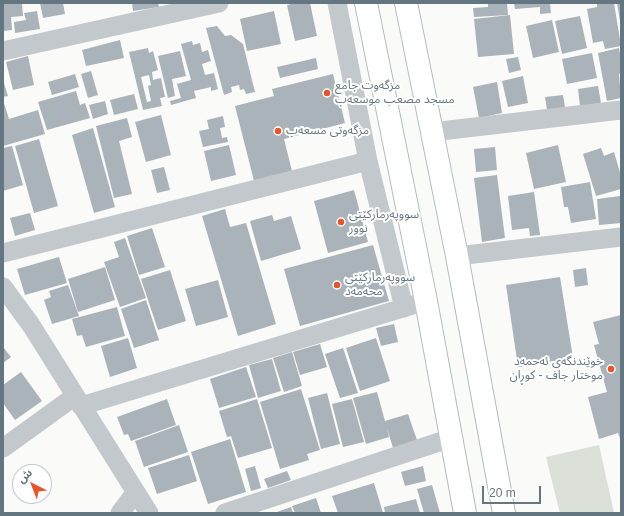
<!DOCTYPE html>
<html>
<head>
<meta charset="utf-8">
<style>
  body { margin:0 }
  #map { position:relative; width:624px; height:516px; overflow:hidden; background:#fafaf8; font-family:Arial,"Noto Sans Arabic",sans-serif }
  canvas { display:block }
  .frame { position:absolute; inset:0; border:4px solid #657683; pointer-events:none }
  .north { position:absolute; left:12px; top:464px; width:40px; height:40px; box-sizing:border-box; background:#fff; border:1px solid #c1c8cd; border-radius:50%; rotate:318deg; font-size:11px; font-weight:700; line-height:16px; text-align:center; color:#657683 }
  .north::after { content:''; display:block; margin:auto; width:14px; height:18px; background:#e4572e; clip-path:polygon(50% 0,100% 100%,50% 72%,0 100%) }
  .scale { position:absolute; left:482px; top:486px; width:59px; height:18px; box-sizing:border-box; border:2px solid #657683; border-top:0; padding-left:5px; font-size:12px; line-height:14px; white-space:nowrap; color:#657683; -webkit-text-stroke:3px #fff; paint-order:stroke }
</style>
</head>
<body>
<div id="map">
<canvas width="624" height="516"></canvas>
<div class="frame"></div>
<div class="north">ش</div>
<div class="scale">20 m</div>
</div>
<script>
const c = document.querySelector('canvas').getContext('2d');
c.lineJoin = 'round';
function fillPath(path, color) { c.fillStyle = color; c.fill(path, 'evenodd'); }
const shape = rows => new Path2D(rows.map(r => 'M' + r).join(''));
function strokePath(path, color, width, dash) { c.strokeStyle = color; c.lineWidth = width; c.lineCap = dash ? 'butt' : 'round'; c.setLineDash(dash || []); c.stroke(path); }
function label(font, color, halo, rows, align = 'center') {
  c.font = font + ' Arial,"Noto Sans Arabic",sans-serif'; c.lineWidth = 4; c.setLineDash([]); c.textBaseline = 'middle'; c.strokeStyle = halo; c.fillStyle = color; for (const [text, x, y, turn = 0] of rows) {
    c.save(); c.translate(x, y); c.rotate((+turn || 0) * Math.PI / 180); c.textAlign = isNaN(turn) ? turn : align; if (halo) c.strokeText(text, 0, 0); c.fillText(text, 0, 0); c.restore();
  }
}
fillPath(shape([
  [599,445,614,513,560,513,546,457]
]), '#dadfd7');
fillPath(shape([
  [3,3,22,3,23,16,11,17,12,30,3,31],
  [40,3,63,3,65,14,43,18],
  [132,3,158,3,159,7,133,11],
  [295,3,310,3,317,36,295,41,287,5],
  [488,3,507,3,508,15,474,17,473,8,488,7],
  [514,3,550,3,551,13,540,14,540,7,515,9],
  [597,3,614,3,621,46,605,49,603,41,593,43,587,9,597,7],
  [617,3,621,3,621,20,620,21],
  [37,11,40,29,15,33,14,22,26,20,24,13],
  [274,11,281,44,247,51,240,19],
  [510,15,514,54,478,57,474,19],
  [580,16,587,48,562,54,555,21],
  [552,20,559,52,533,58,526,26],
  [217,26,225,36,231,35,243,44,255,92,246,94,244,89,240,90,239,85,231,87,232,92,224,95,206,28],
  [120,40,124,58,86,66,82,50],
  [192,41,193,45,200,43,202,52,208,50,211,61,202,64,205,75,214,73,218,89,211,91,211,87,194,91,196,98,171,105,170,101,181,98,177,84,191,80,181,44],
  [148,48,149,53,153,51,158,70,152,72,153,80,161,78,165,97,160,98,162,106,143,110,129,52],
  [149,75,151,85,148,86,151,101,147,102,141,77],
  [619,48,621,59,621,73,619,74,621,98,607,101,598,53],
  [180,51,186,76,172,79,175,96,168,98,158,56],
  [592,53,597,78,567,84,562,59],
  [28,56,34,85,13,90,6,62],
  [518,57,521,70,509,73,506,59],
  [316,58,318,69,280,78,277,67],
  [91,71,98,95,88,98,81,74],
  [75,74,79,87,52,95,48,82],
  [333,74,345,123,284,139,292,171,254,181,235,106,274,96,272,89],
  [523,76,528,103,508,107,502,81],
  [3,80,8,96,3,97],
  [497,82,502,113,479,118,473,87],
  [598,86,601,103,580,106,578,89],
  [76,91,80,105,85,103,90,118,47,130,38,102],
  [134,94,138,109,114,115,110,100],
  [563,95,565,107,547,110,545,97],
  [3,100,9,119,38,110,45,134,3,146],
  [105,101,108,114,93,119,89,105],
  [161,115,171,155,146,162,135,122],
  [223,116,225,127,220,128,222,138,227,137,228,142,203,147,199,131,209,129,207,120],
  [127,118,132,137,119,141,132,194,114,198,96,126],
  [93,128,115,207,94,213,72,135],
  [39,139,58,206,34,213,15,146],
  [229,145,236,175,211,181,204,151],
  [558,145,566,182,534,189,526,153],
  [12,146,23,185,3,191,3,148],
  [495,147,497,170,476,172,474,149],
  [601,148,604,156,614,152,621,176,621,189,596,196,583,154],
  [164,167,170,190,157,193,151,170],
  [497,175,505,238,482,242,474,178],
  [590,182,596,219,571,223,568,207,564,207,561,187],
  [354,190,368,242,328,253,314,201],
  [534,192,540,235,530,236,529,228,512,230,508,196],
  [620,196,621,223,599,225,597,199],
  [225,209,230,227,246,223,276,324,238,336,202,216],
  [30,213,35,230,15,236,10,218],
  [272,215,274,221,291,216,301,249,261,261,250,221],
  [152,228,165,267,139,275,127,236],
  [125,238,146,298,120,307,104,262,119,257,114,242],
  [373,245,389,301,300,326,284,269],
  [59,257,67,283,25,295,17,269],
  [105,267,115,300,78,312,68,279],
  [586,268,588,285,575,287,573,270],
  [170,270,186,321,158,330,141,279],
  [560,277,573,358,518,367,506,285],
  [218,280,228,317,196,326,185,289],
  [68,285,79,316,52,324,44,300,51,297,49,291],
  [146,300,159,340,134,348,121,309],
  [117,307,125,336,86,347,82,335,77,336,72,319],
  [621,315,621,441,618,433,599,439,588,397,607,392,594,345,599,344,593,322],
  [394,324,398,342,381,346,376,328],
  [128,338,137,368,110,377,101,346],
  [376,338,390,381,360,391,346,348],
  [320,344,327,367,300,375,293,352],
  [3,347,11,357,3,363],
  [343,348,358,393,340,398,325,354],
  [292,352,302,386,284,392,273,358],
  [272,359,281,391,258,398,249,365],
  [246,367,256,397,219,408,210,379],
  [21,372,42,401,15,420,3,403,3,385],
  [301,389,320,450,307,454,309,460,280,469,260,402],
  [377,392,385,421,408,414,417,440,393,448,387,428,389,437,366,444,353,398],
  [327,393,340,444,321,449,308,398],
  [167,399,176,425,131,441,128,434,124,435,117,417],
  [257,399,272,448,238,458,231,436,227,437,219,411],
  [352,399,364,442,343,447,332,404],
  [179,425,188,452,144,467,135,441],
  [230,439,246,492,208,504,191,452],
  [189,455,197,481,157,494,148,468],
  [255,466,261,488,251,491,245,469],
  [423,466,426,481,405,486,401,472],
  [287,471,291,480,268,488,264,479],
  [374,483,383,513,338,513,332,496],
  [432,485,440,513,424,513,417,489],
  [316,498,321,513,295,513,292,506],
  [416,499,420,513,385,513,384,507],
  [291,507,293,513,274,513]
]), '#aab3b9');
const secondary = shape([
  [366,3,426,301,465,513],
  [406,3,457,256,504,513]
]);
strokePath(secondary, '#b3babf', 24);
strokePath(shape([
  [337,3,368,161,404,308],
  [3,51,219,3],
  [432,132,621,110],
  [3,253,368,161],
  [457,256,621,237],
  [3,287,31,325,149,513],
  [81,406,426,301],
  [3,448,75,396],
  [120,513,135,493],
  [225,513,451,438]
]), '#c3c8cc', 19);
strokePath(secondary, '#fff', 22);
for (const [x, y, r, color] of [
  [327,93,4,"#e4572e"],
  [278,131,4,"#e4572e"],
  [341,222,4,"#e4572e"],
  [337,285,4,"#e4572e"],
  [611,369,4,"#e4572e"]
]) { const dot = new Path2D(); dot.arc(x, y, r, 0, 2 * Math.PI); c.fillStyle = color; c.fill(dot); strokePath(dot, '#fff', 1.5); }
label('12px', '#657683', '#fff', [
  ["مزگەوت جامع",335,86],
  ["مسجد مصعب موسعەب",335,100],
  ["مزگەوتی مسعەب",286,131],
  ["سووپەرمارکێتی",349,215],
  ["نوور",349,229],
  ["سووپەرمارکێتی",345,278],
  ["محەمەد",345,292],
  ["خوێندنگەی ئەحمەد",603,362,"right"],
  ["موختار جاف - کوڕان",603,376,"right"]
], 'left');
</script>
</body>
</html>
